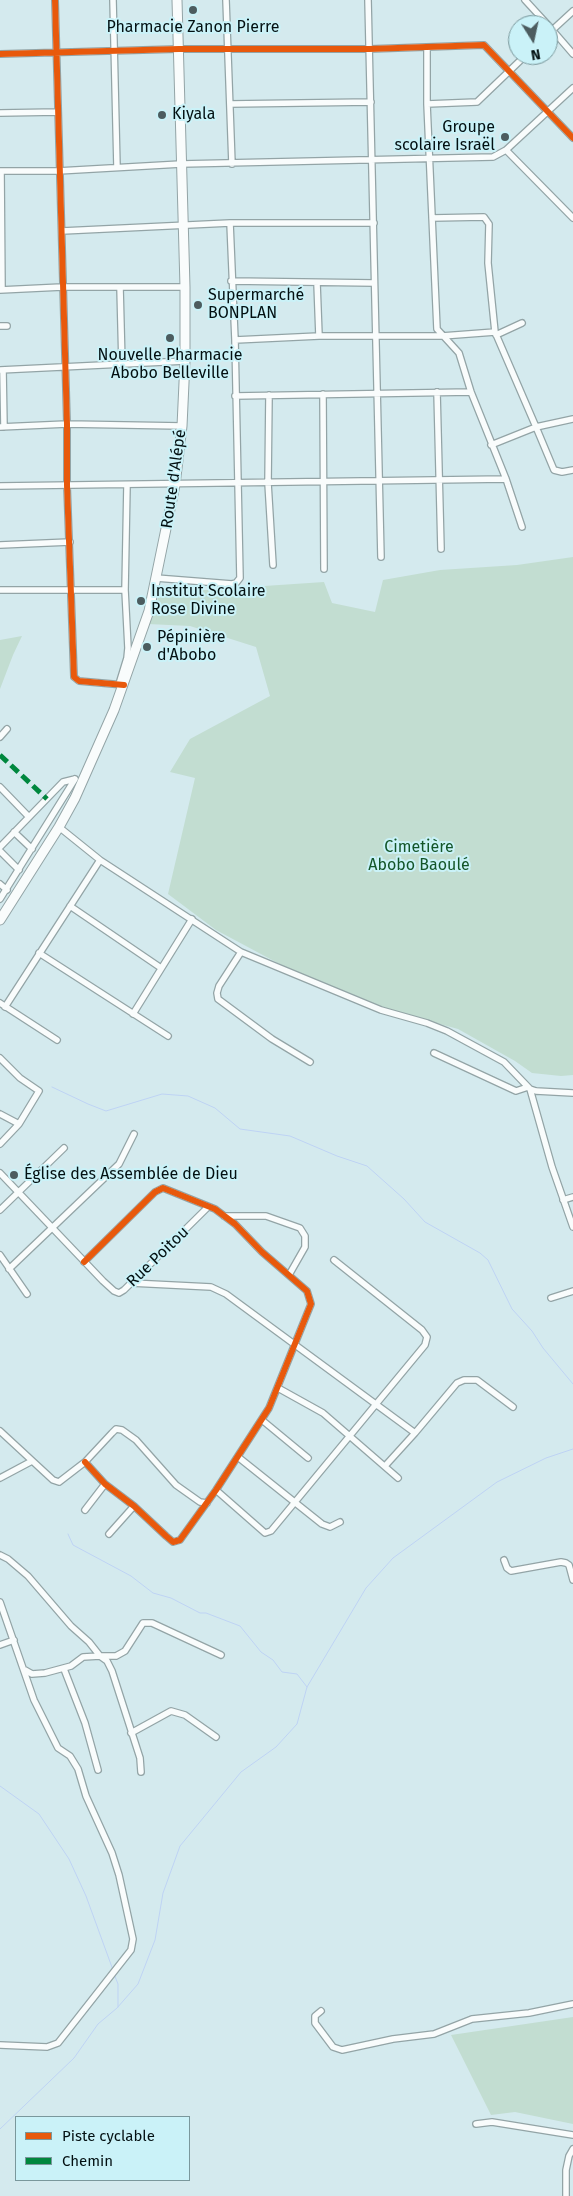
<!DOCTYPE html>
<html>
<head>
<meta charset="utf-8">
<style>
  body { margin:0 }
  #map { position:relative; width:573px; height:2196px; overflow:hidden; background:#d4eaee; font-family:"Fira Sans",sans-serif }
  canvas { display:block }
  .legend { position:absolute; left:15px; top:2116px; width:175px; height:65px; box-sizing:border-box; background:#caf2f8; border:1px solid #7a989c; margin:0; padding:6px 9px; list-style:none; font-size:15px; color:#031012 }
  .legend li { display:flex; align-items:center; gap:10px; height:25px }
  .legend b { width:25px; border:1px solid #7a989c }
  .north { position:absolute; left:508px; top:15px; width:50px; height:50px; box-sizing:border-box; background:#caf2f8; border:1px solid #7a989c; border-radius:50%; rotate:170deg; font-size:14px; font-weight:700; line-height:20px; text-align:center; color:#031012 }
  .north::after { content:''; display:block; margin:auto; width:18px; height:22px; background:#4c5c5f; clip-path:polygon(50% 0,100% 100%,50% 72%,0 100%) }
</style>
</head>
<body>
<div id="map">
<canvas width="573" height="2196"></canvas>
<ul class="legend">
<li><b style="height:6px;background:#e8590c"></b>Piste cyclable</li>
<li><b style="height:6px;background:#00873e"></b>Chemin</li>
</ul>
<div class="north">N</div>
</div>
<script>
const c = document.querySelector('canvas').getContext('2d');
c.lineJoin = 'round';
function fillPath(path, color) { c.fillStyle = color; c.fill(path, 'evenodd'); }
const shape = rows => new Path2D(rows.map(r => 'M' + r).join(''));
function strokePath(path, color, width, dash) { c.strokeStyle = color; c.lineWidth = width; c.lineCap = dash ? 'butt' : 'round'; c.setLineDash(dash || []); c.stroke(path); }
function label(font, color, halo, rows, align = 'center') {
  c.font = font + ' "Fira Sans",sans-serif'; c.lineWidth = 4; c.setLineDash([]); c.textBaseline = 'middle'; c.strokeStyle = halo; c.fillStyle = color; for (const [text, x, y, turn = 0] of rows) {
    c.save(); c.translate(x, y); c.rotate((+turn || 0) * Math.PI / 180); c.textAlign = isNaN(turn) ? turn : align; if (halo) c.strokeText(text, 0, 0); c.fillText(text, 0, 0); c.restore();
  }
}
fillPath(shape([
  [573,557,573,1075,561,1076,532,1073,515,1061,458,1029,389,1010,302,976,216,930,168,894,195,778,170,772,190,739,270,696,256,647,190,626,148,624,160,593,324,582,332,603,375,612,383,580,440,570,517,565],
  [22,636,13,655,0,689,0,640],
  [573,2017,573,2124,515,2112,491,2115,451,2035]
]), '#c2ddd1');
strokePath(shape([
  [52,1087,88,1104,106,1111,162,1094,188,1096,215,1108,240,1129,290,1136,337,1156,367,1166,404,1199,425,1222,480,1253,488,1260,512,1309,532,1331,543,1348,573,1384],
  [68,1534,73,1545,131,1576,153,1593,171,1598,200,1613,206,1613,240,1626,261,1652,273,1660,282,1672,297,1674,307,1687],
  [0,1786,39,1814,69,1859,86,1896,113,1970],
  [114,1974,118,1984,118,2007],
  [0,2129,74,2058,98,2024,117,2008,138,1984,155,1940,163,1893,180,1846,241,1772,276,1747,297,1724,307,1687,366,1588,393,1558,497,1482,546,1458,573,1449]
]), '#bed3f4', 1);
const minor = shape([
  [55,0,67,424,67,485,74,677,79,681,124,685],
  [113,0,117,167],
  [226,0,232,164],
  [368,0,381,557],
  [525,0,548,25],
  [548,25,573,54],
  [548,34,573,11],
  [427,47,427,104,437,329,459,353,471,392,506,479,522,527],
  [0,54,179,49,369,49,484,45,573,138],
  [230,104,371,102],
  [427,104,477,102,526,55],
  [0,113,58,112],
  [506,150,573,218],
  [0,171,58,171,181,164,493,157,506,150,573,88],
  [1,171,2,290],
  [432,218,484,217,489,224,488,263,495,332,536,427,491,445],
  [62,231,230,223,374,223],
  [231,281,374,283],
  [317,283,319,336],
  [120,287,122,365],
  [0,290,62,287,185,287],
  [0,326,7,326],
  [496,335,522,323],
  [235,340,319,336,442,336,495,332],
  [0,370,185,361],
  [3,370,4,427],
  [437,392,441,549],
  [323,394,324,569],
  [269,395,268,483,273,565],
  [235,396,471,392],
  [573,419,536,427,554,470,562,472,573,470],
  [0,427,67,424,182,426],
  [0,486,506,479],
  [0,545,70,542],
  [156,578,232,584,236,583,240,578,235,340,230,223],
  [0,590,125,590],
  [119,684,127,658,128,648,125,590,127,485],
  [0,737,7,729],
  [0,787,29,817],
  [59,827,100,860,241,952,219,986,217,993,218,999,272,1039,310,1062],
  [14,832,32,849],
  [0,847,63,782,75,779],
  [0,851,19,870],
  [0,884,7,890],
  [0,899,75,779],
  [70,906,161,968],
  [241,952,381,1010,427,1023,447,1031,504,1062,530,1089,536,1091,573,1093],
  [39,953,168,1036],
  [0,1003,57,1040],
  [5,1007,100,860],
  [133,1014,192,919],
  [434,1053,516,1091,528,1087],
  [0,1058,20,1078,39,1091,19,1124],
  [530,1089,552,1167,573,1227],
  [0,1114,19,1124,0,1144],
  [0,1173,103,1281,114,1291,119,1293,124,1290,208,1207],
  [563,1200,573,1197],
  [0,1210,64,1148],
  [224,1216,266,1216,300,1228,305,1236,305,1247,289,1275],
  [0,1255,27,1294],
  [84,1262,155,1192,163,1188,215,1209,235,1224,262,1252,307,1291,311,1304,269,1408,216,1490,180,1540,173,1542,166,1536,134,1506,105,1484,85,1462],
  [9,1269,119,1164,134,1134],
  [131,1283,211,1287,226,1294,415,1433,457,1383,464,1380,477,1380,513,1407],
  [551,1298,573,1291],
  [278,1388,323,1413,398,1478],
  [262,1420,308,1458],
  [0,1431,53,1480,59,1482,85,1462,112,1433,116,1429,122,1430,136,1440,176,1485,200,1502,207,1503],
  [238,1457,322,1524,330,1527,340,1522],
  [385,1466,415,1433],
  [0,1478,32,1461],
  [216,1490,265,1533,271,1531,425,1345,427,1337,422,1330,334,1260],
  [85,1510,105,1484],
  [109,1534,134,1506],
  [0,1555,8,1559,28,1576,71,1626,89,1642,100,1656,116,1656,125,1651,143,1623,152,1623,221,1655],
  [504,1560,507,1568,511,1571,561,1562,566,1563,569,1565,573,1580],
  [0,1602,34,1700,58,1748,70,1756,78,1769,86,1796,112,1853,119,1875,133,1939,131,1950,58,2043,47,2047,0,2045],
  [0,1645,14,1640],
  [64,1669,85,1723,98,1770],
  [25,1670,32,1674,45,1673,71,1666,83,1657,100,1656,107,1661,112,1671,140,1758,141,1772],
  [131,1733,171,1711,185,1715,216,1737],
  [321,2011,315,2016,315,2023,333,2047,342,2050,393,2039,434,2034,472,2019,529,2013,573,2004],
  [476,2124,492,2122,573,2135],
  [566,2196,566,2170,569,2156,573,2149]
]);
const secondary = shape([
  [0,920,59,827,75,798,114,710,149,611,175,485,182,426,185,361,185,287,177,0]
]);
strokePath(minor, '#93a4a6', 8);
strokePath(secondary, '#93a4a6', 11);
strokePath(minor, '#f9fcfc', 5.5);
strokePath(secondary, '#f9fcfc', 9);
strokePath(shape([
  [0,755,47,799]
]), '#00873e', 5, [10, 5]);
strokePath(shape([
  [55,0,67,424,67,485,74,677,79,681,124,685],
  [0,54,179,49,369,49,484,45,573,138],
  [84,1262,155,1192,163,1188,215,1209,235,1224,262,1252,307,1291,311,1304,269,1408,216,1490,180,1540,173,1542,166,1536,134,1506,105,1484,85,1462]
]), '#e8590c', 6);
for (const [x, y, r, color] of [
  [193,10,5,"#4c5c5f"],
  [162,115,5,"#4c5c5f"],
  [505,137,5,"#4c5c5f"],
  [198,305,5,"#4c5c5f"],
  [170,338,5,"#4c5c5f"],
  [141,601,5,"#4c5c5f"],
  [147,647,5,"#4c5c5f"],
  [14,1175,5,"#4c5c5f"]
]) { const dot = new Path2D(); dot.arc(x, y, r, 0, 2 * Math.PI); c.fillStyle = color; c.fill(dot); strokePath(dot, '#caf2f8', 2); }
label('16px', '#031012', '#caf2f8', [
  ["Pharmacie Zanon Pierre",193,28,"center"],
  ["Kiyala",172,115],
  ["Groupe",495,128,"right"],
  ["scolaire Israël",495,146,"right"],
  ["Supermarché",208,296],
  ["BONPLAN",208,314],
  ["Nouvelle Pharmacie",170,356,"center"],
  ["Abobo Belleville",170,374,"center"],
  ["Institut Scolaire",151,592],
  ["Rose Divine",151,610],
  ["Pépinière",157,638],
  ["d'Abobo",157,656],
  ["Église des Assemblée de Dieu",24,1175]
], 'left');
label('16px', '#031012', '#caf2f8', [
  ["Route d'Alépé",174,479,-82],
  ["Rue Poitou",158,1257,-44]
]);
label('16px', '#135529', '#caf2f8', [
  ["Cimetière",419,848],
  ["Abobo Baoulé",419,866]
]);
</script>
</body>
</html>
